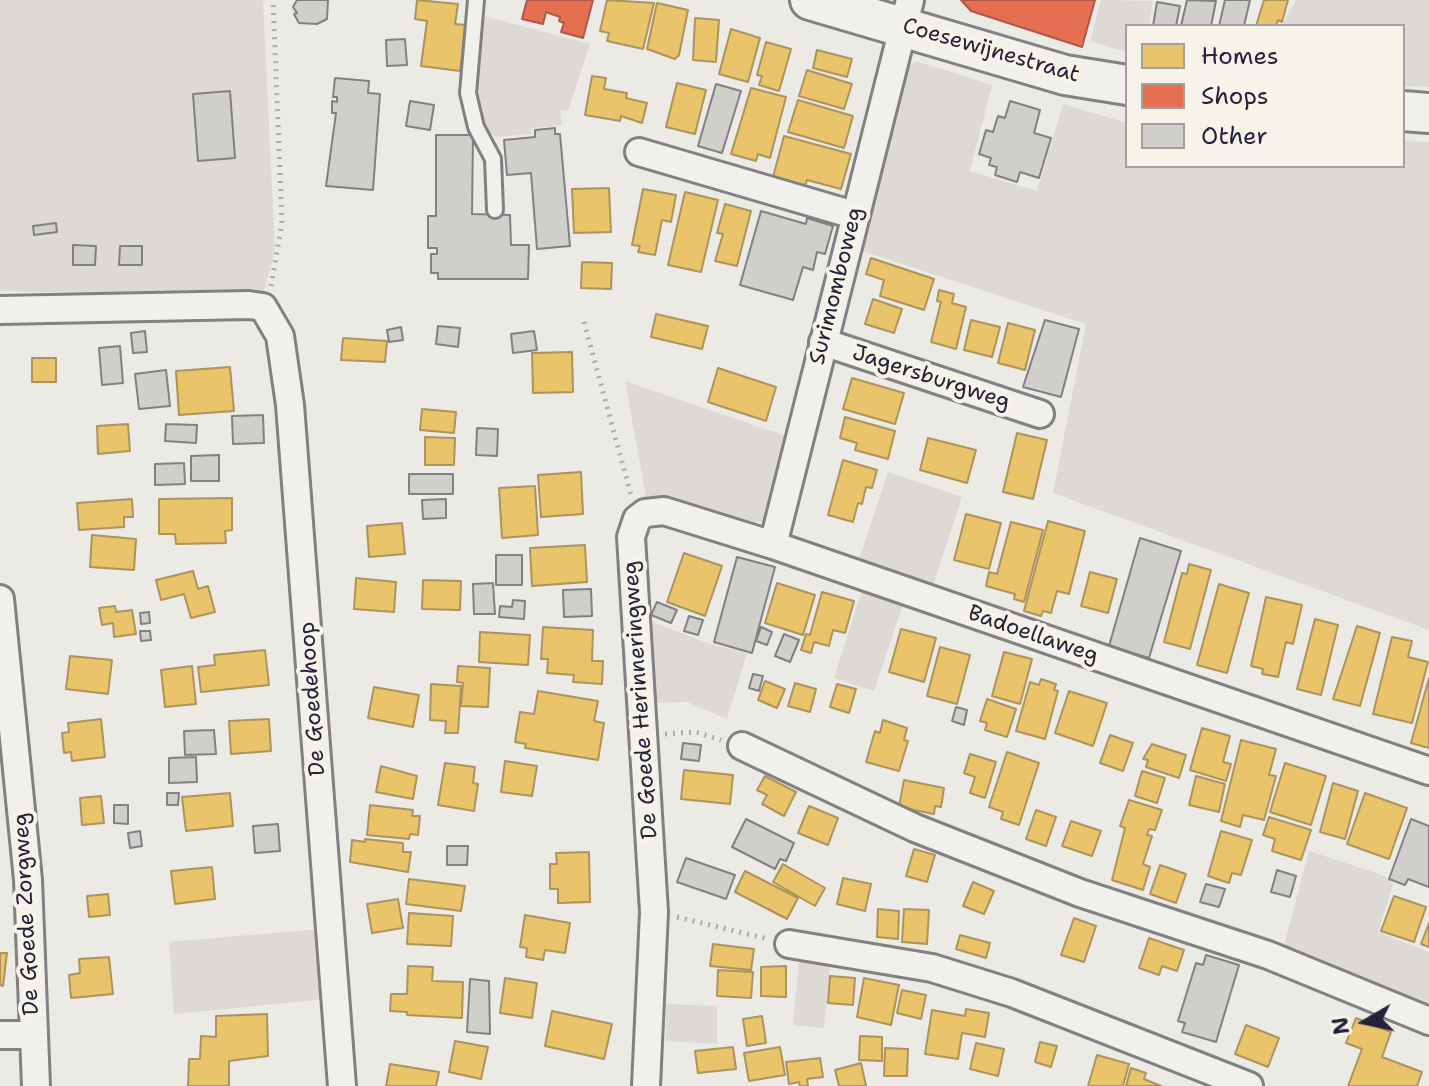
<!DOCTYPE html>
<html>
<head>
<meta charset="utf-8">
<style>
  body { margin:0 }
  #map { position:relative; width:1429px; height:1086px; overflow:hidden; background:#ebeae4; font-family:"Shantell Sans",sans-serif }
  canvas { display:block }
  .legend { position:absolute; left:1125px; top:24px; width:280px; height:144px; box-sizing:border-box; background:#f7f3e8; border:2px solid #a29fa3; margin:0; padding:10px 14px; list-style:none; font-size:24px; color:#22223b }
  .legend li { display:flex; align-items:center; gap:16px; height:40px }
  .legend b { width:40px; border:2px solid #a29fa3 }
  .north { position:absolute; left:1325px; top:982px; width:80px; height:80px; -webkit-text-stroke:6px #f7f3e8; paint-order:stroke; rotate:261deg; font-size:22px; font-weight:700; line-height:32px; text-align:center; color:#22223b }
  .north::after { content:''; display:block; margin:auto; width:28px; height:36px; background:#22223b; clip-path:polygon(50% 0,100% 100%,50% 72%,0 100%) }
</style>
</head>
<body>
<div id="map">
<canvas width="1429" height="1086"></canvas>
<ul class="legend">
<li><b style="height:22px;background:#e9c46a"></b>Homes</li>
<li><b style="height:22px;background:#e76f51"></b>Shops</li>
<li><b style="height:22px;background:#d0cfcc"></b>Other</li>
</ul>
<div class="north">N</div>
</div>
<script>
const c = document.querySelector('canvas').getContext('2d');
c.lineJoin = 'round';
function fillPath(path, color) { c.fillStyle = color; c.fill(path, 'evenodd'); }
const shape = rows => new Path2D(rows.map(r => 'M' + r).join(''));
function strokePath(path, color, width, dash) { c.strokeStyle = color; c.lineWidth = width; c.lineCap = dash ? 'butt' : 'round'; c.setLineDash(dash || []); c.stroke(path); }
function label(font, color, halo, rows, align = 'center') {
  c.font = font + ' "Shantell Sans",sans-serif'; c.lineWidth = 8; c.setLineDash([]); c.textBaseline = 'middle'; c.strokeStyle = halo; c.fillStyle = color; for (const [text, x, y, turn = 0] of rows) {
    c.save(); c.translate(x, y); c.rotate((+turn || 0) * Math.PI / 180); c.textAlign = isNaN(turn) ? turn : align; if (halo) c.strokeText(text, 0, 0); c.fillText(text, 0, 0); c.restore();
  }
}
fillPath(shape([
  [0,0,263,0,275,249,263,296,0,291],
  [1101,0,1153,1,1149,26,1127,26,1127,52,1090,41],
  [1296,0,1429,0,1429,87,1403,86,1403,26,1282,26],
  [484,16,590,44,568,111,560,110,562,125,531,128,531,134,497,137,486,130,474,77],
  [916,61,992,85,970,171,1037,191,1063,104,1127,123,1127,166,1403,166,1403,141,1429,142,1429,630,1053,493,1086,324,856,249,906,67],
  [625,381,791,438,769,516,762,522,735,522,646,497],
  [888,472,962,497,932,588,858,563],
  [864,584,905,598,874,691,834,678],
  [645,619,707,643,747,653,727,719,687,702,654,703],
  [1309,851,1385,876,1393,884,1378,932,1429,952,1429,1011,1283,949],
  [321,929,327,999,174,1014,169,942],
  [800,948,831,955,824,1028,793,1025],
  [666,1004,717,1006,717,1044,666,1041]
]), '#dddad5');
const homes = shape([
  [417,0,458,4,455,24,466,25,460,71,421,66,427,21,415,19,417,0],
  [607,0,654,3,643,49,607,41,609,33,600,31,607,0],
  [1264,0,1288,0,1282,22,1278,20,1276,26,1256,26,1264,0],
  [657,3,688,10,679,55,675,59,647,49,657,3],
  [695,18,719,20,716,62,693,60,695,18],
  [731,29,760,38,748,82,719,74,731,29],
  [766,42,791,49,779,91,759,85,762,76,757,75,766,42],
  [817,50,852,59,847,77,813,68,817,50],
  [807,70,852,84,844,109,799,96,807,70],
  [592,76,606,78,604,89,627,93,626,98,647,103,642,123,621,116,620,121,585,115,592,76],
  [677,83,706,90,695,134,666,127,677,83],
  [751,88,786,97,770,158,758,154,756,161,731,154,751,88],
  [798,100,853,116,844,148,788,132,798,100],
  [784,136,851,154,841,189,807,180,805,186,773,177,784,136],
  [609,188,611,232,574,233,572,189,609,188],
  [643,189,676,195,671,222,662,220,655,255,638,252,640,246,632,245,643,189],
  [685,192,718,200,701,272,668,265,685,192],
  [725,204,751,211,737,266,715,261,723,234,717,233,725,204],
  [871,258,934,279,924,310,880,296,884,280,866,274,871,258],
  [582,262,612,263,611,289,581,288,582,262],
  [939,290,954,294,952,303,966,307,956,349,931,342,941,302,937,301,939,290],
  [873,299,902,309,894,333,865,324,873,299],
  [656,314,708,326,702,349,651,337,656,314],
  [971,320,1000,327,992,357,964,350,971,320],
  [1008,323,1035,330,1025,370,998,363,1008,323],
  [343,338,387,341,385,362,341,360,343,338],
  [572,352,573,392,533,393,532,353,572,352],
  [32,358,56,358,56,382,32,382,32,358],
  [230,367,234,411,179,415,176,371,230,367],
  [718,368,776,387,766,421,708,402,718,368],
  [852,378,904,393,895,424,843,409,852,378],
  [422,409,456,412,454,433,420,430,422,409],
  [845,417,895,431,888,459,855,450,857,443,840,438,845,417],
  [128,424,130,451,98,454,97,426,128,424],
  [1017,433,1047,440,1033,499,1003,492,1017,433],
  [425,437,455,438,454,465,425,465,425,437],
  [928,438,976,450,967,483,920,470,928,438],
  [843,460,877,470,872,488,866,487,862,504,858,503,853,522,828,515,843,460],
  [581,472,583,514,541,517,538,475,581,472],
  [535,486,538,535,502,538,499,488,535,486],
  [232,498,232,530,225,531,226,543,176,544,175,534,159,534,159,499,232,498],
  [132,499,133,517,124,517,124,527,79,530,77,503,132,499],
  [966,514,1001,523,989,569,954,560,966,514],
  [1048,521,1085,531,1069,594,1057,591,1051,613,1043,611,1041,616,1024,611,1048,521],
  [1011,522,1043,530,1024,602,1014,599,1015,594,986,586,989,572,997,574,1011,522],
  [402,523,405,554,369,557,367,526,402,523],
  [92,535,136,539,134,570,90,567,92,535],
  [585,545,587,582,532,586,530,548,585,545],
  [684,553,722,566,705,616,667,602,684,553],
  [1189,564,1211,570,1190,649,1164,642,1182,573,1187,574,1189,564],
  [193,571,198,589,208,586,215,612,191,618,184,594,161,600,156,580,193,571],
  [1090,572,1117,579,1108,613,1081,606,1090,572],
  [356,578,396,582,394,612,354,609,356,578],
  [423,580,461,581,460,610,422,609,423,580],
  [777,583,815,595,803,635,765,623,777,583],
  [1219,584,1249,593,1227,673,1197,665,1219,584],
  [822,592,854,601,845,633,833,630,829,646,814,642,811,653,801,650,806,634,810,635,822,592],
  [1266,597,1302,605,1293,644,1286,642,1278,677,1262,674,1263,669,1251,666,1266,597],
  [115,606,116,612,132,610,136,634,114,637,113,623,102,625,99,608,115,606],
  [1315,619,1338,625,1321,695,1297,689,1315,619],
  [1357,626,1380,633,1360,706,1333,699,1357,626],
  [543,627,593,630,592,661,603,661,602,684,573,682,574,675,547,673,548,659,541,659,543,627],
  [901,629,936,638,924,682,889,672,901,629],
  [480,632,530,635,528,665,479,662,480,632],
  [1392,637,1412,641,1408,657,1428,662,1412,723,1373,714,1392,637],
  [940,647,970,655,957,704,927,696,940,647],
  [265,650,269,685,201,692,198,667,215,665,214,655,265,650],
  [1004,652,1032,659,1020,704,992,696,1004,652],
  [70,656,112,660,108,694,66,689,70,656],
  [192,666,196,704,165,707,161,670,192,666],
  [458,666,490,668,488,707,461,706,463,683,457,682,458,666],
  [1429,678,1429,748,1411,743,1429,678],
  [1041,679,1056,684,1054,690,1058,691,1045,739,1016,731,1030,682,1039,685,1041,679],
  [765,681,785,689,777,708,758,700,765,681],
  [795,683,816,689,810,712,788,706,795,683],
  [431,684,461,686,458,733,445,733,446,721,430,720,431,684],
  [837,684,856,689,849,713,830,707,837,684],
  [374,687,419,695,413,727,368,718,374,687],
  [538,691,598,701,594,721,604,723,598,760,525,748,526,744,515,742,520,712,534,714,538,691],
  [1069,691,1107,703,1093,746,1055,733,1069,691],
  [987,699,1016,709,1007,737,985,730,987,723,980,721,987,699],
  [101,719,105,757,72,761,71,752,64,753,62,733,69,732,68,723,101,719],
  [269,719,271,751,231,754,229,721,269,719],
  [883,720,907,728,904,740,908,741,899,771,866,762,875,731,880,733,883,720],
  [1202,728,1230,736,1223,762,1231,764,1226,781,1190,770,1202,728],
  [1110,735,1133,743,1123,771,1100,763,1110,735],
  [1241,740,1276,749,1269,775,1276,776,1264,820,1243,815,1240,827,1221,821,1241,740],
  [1152,744,1186,755,1179,778,1146,767,1148,760,1143,759,1152,744],
  [1007,752,1039,763,1019,825,1001,819,1003,812,989,807,1007,752],
  [970,754,996,762,985,798,970,793,975,777,964,773,970,754],
  [505,761,537,766,532,796,501,792,505,761],
  [445,763,475,767,473,783,478,784,474,811,438,805,445,763],
  [1285,763,1326,776,1311,825,1270,812,1285,763],
  [381,766,417,776,413,799,376,792,381,766],
  [684,770,733,775,730,804,681,799,684,770],
  [1142,771,1165,778,1157,803,1135,796,1142,771],
  [765,776,796,792,784,816,762,804,767,795,757,790,765,776],
  [1196,776,1225,784,1219,812,1189,805,1196,776],
  [904,780,944,788,941,807,935,806,934,814,899,807,904,780],
  [1333,783,1358,791,1345,839,1320,832,1333,783],
  [230,793,233,826,186,831,182,797,230,793],
  [1365,793,1407,808,1389,859,1347,844,1365,793],
  [101,796,104,823,82,825,80,798,101,796],
  [1129,800,1162,810,1155,830,1149,829,1147,835,1152,836,1143,864,1150,867,1143,890,1112,880,1125,828,1120,826,1129,800],
  [370,805,413,810,412,816,420,816,418,835,410,834,409,839,367,835,370,805],
  [809,806,838,818,828,845,798,833,809,806],
  [1036,810,1056,817,1046,846,1026,839,1036,810],
  [1269,817,1311,830,1301,860,1272,851,1275,839,1263,835,1269,817],
  [1071,821,1101,831,1092,856,1062,846,1071,821],
  [1221,831,1252,840,1241,875,1232,873,1229,883,1208,876,1221,831],
  [365,839,403,843,403,852,411,852,408,872,350,862,352,840,365,842,365,839],
  [914,849,935,855,927,882,906,876,914,849],
  [589,852,590,902,558,903,558,889,550,889,550,864,557,864,556,853,589,852],
  [783,864,825,888,815,906,773,882,783,864],
  [1160,865,1186,874,1176,903,1150,894,1160,865],
  [212,867,215,899,175,904,171,871,212,867],
  [745,871,798,898,787,919,735,892,745,871],
  [843,878,871,884,865,911,837,904,843,878],
  [409,879,465,886,461,911,406,904,409,879],
  [973,882,994,891,984,914,963,906,973,882],
  [108,894,110,915,89,917,87,896,108,894],
  [1394,896,1426,907,1414,942,1381,931,1394,896],
  [398,899,403,928,372,933,367,904,398,899],
  [878,909,899,911,898,939,877,937,878,909],
  [904,909,929,910,927,944,902,942,904,909],
  [409,913,453,916,451,946,407,944,409,913],
  [525,915,570,923,565,953,545,950,543,960,526,957,527,948,520,947,525,915],
  [1074,918,1096,926,1084,962,1061,955,1074,918],
  [1429,923,1429,947,1421,944,1429,923],
  [960,935,990,943,986,958,956,949,960,935],
  [1149,938,1184,950,1177,971,1162,966,1159,975,1139,968,1149,938],
  [713,944,754,949,751,970,710,966,713,944],
  [0,953,7,953,3,986,0,985,0,953],
  [109,957,113,994,71,998,69,975,80,973,79,959,109,957],
  [408,966,433,967,432,981,463,982,462,1018,407,1015,407,1012,390,1011,391,994,407,994,408,966],
  [786,966,786,997,761,996,761,967,786,966],
  [718,970,753,972,751,998,717,996,718,970],
  [830,976,855,978,853,1005,828,1003,830,976],
  [505,978,537,983,532,1018,500,1013,505,978],
  [864,978,899,985,891,1025,857,1017,864,978],
  [902,990,926,995,921,1019,897,1013,902,990],
  [966,1009,989,1013,985,1037,962,1033,958,1059,925,1054,932,1010,965,1016,966,1009],
  [552,1011,612,1024,604,1059,545,1046,552,1011],
  [267,1014,268,1056,229,1061,229,1086,188,1086,189,1059,200,1059,201,1036,216,1037,216,1016,267,1014],
  [762,1016,766,1043,747,1046,743,1019,762,1016],
  [1356,1018,1391,1032,1382,1057,1422,1072,1417,1086,1348,1086,1362,1049,1346,1043,1356,1018],
  [1246,1025,1279,1038,1268,1067,1235,1054,1246,1025],
  [860,1036,882,1037,882,1061,859,1060,860,1036],
  [455,1041,488,1047,481,1079,449,1072,455,1041],
  [1040,1042,1057,1046,1051,1067,1035,1062,1040,1042],
  [976,1043,1004,1049,998,1076,970,1069,976,1043],
  [733,1047,736,1069,698,1073,695,1051,733,1047],
  [780,1047,785,1075,749,1081,744,1053,780,1047],
  [885,1048,908,1049,907,1076,884,1076,885,1048],
  [1097,1055,1129,1064,1123,1086,1088,1086,1097,1055],
  [820,1058,823,1077,807,1079,808,1086,800,1086,799,1082,789,1084,786,1062,820,1058],
  [861,1063,866,1086,839,1086,835,1070,861,1063],
  [390,1064,439,1072,436,1086,386,1086,390,1064],
  [1131,1068,1146,1073,1144,1079,1161,1086,1126,1086,1131,1068]
]);
fillPath(homes, '#e9c46a');
strokePath(homes, '#ad935c', 2);
const shops = shape([
  [527,0,593,0,583,38,561,32,564,23,559,21,560,17,546,12,543,24,522,19,527,0],
  [961,0,1095,0,1082,47,971,11,961,0]
]);
fillPath(shops, '#e76f51');
strokePath(shops, '#ac584a', 2);
const building = shape([
  [297,0,328,0,327,19,317,24,299,23,294,14,297,13,293,7,297,0],
  [1187,0,1216,1,1211,26,1181,26,1187,0],
  [1225,0,1250,0,1244,26,1219,26,1225,0],
  [1157,2,1180,6,1176,26,1153,26,1157,2],
  [405,39,407,65,387,66,386,40,405,39],
  [335,78,369,81,368,93,380,94,373,190,326,186,336,113,332,113,332,101,337,102,337,97,333,97,335,78],
  [716,84,741,91,722,153,698,146,716,84],
  [230,91,235,158,198,161,193,94,230,91],
  [410,101,434,105,430,130,406,126,410,101],
  [1010,101,1040,110,1034,133,1051,138,1039,178,1020,172,1017,182,995,175,997,167,989,165,991,158,979,154,986,130,993,132,998,116,1005,118,1010,101],
  [555,128,555,134,560,134,570,246,537,249,531,173,507,175,504,140,535,137,535,130,555,128],
  [436,135,473,135,472,214,510,215,511,245,529,245,528,279,438,279,438,273,431,273,431,254,437,254,437,248,428,248,428,216,436,216,436,135],
  [761,211,806,224,807,218,833,226,825,254,817,252,813,270,803,267,793,300,740,285,761,211],
  [56,223,57,232,34,235,33,226,56,223],
  [73,245,96,246,95,265,73,265,73,245],
  [120,246,142,246,142,265,119,265,120,246],
  [1045,320,1079,329,1061,397,1023,387,1045,320],
  [438,326,460,328,458,347,436,344,438,326],
  [401,327,403,340,389,342,387,330,401,327],
  [145,331,147,352,133,353,131,333,145,331],
  [534,331,537,350,513,353,511,334,534,331],
  [120,346,123,383,102,385,99,348,120,346],
  [166,370,170,406,139,409,135,374,166,370],
  [263,415,264,443,233,444,232,416,263,415],
  [166,424,197,425,196,443,165,441,166,424],
  [477,428,498,429,497,456,476,455,477,428],
  [219,455,219,481,191,481,191,456,219,455],
  [184,463,185,484,155,485,155,464,184,463],
  [409,474,453,474,453,494,409,494,409,474],
  [446,499,446,518,423,519,422,500,446,499],
  [1140,538,1181,551,1149,658,1109,646,1140,538],
  [496,555,522,555,522,585,496,585,496,555],
  [737,557,775,567,752,653,714,642,737,557],
  [493,583,495,614,474,614,473,584,493,583],
  [591,589,592,616,564,617,563,590,591,589],
  [513,600,525,601,524,619,499,617,500,606,512,607,513,600],
  [657,602,677,610,671,623,651,615,657,602],
  [149,612,150,623,141,624,140,613,149,612],
  [689,616,703,620,698,635,684,631,689,616],
  [761,627,772,632,767,645,756,641,761,627],
  [140,631,150,631,151,640,141,641,140,631],
  [784,634,799,640,790,662,775,656,784,634],
  [753,674,763,676,759,691,749,688,753,674],
  [956,707,967,710,964,725,952,721,956,707],
  [214,730,216,754,185,755,184,731,214,730],
  [683,743,701,745,699,761,681,759,683,743],
  [196,757,197,782,169,783,169,758,196,757],
  [167,793,179,793,178,805,167,805,167,793],
  [114,805,128,805,128,824,114,823,114,805],
  [746,819,794,843,786,861,780,859,775,869,732,847,746,819],
  [1411,819,1429,826,1429,887,1408,879,1405,885,1389,879,1411,819],
  [278,824,280,851,255,853,253,826,278,824],
  [140,831,142,846,130,848,128,833,140,831],
  [447,846,468,846,467,865,447,865,447,846],
  [686,858,735,875,726,899,677,882,686,858],
  [1277,870,1296,876,1290,897,1271,892,1277,870],
  [1206,884,1225,889,1219,907,1200,902,1206,884],
  [1206,955,1239,965,1216,1042,1182,1032,1185,1023,1178,1021,1196,963,1203,965,1206,955],
  [470,979,489,981,490,1034,467,1032,470,979]
]);
fillPath(building, '#d0cfcc');
strokePath(building, '#818083', 2);
const lane = shape([
  [476,0,468,93,476,127,493,159,495,210]
]);
const street = shape([
  [639,152,854,215],
  [0,310,249,305,263,307,280,336,290,405,342,1086],
  [823,342,1040,414],
  [773,545,910,0],
  [0,599,28,880,36,1086],
  [742,746,915,828,1080,893,1268,955,1429,1021],
  [789,944,932,968,1012,993,1249,1086],
  [0,1035,33,1035],
  [646,1086,654,912,631,537,637,519,645,513,664,511,773,545,1429,771]
]);
const secondary = shape([
  [810,0,1065,75,1127,85],
  [1403,111,1429,113]
]);
strokePath(lane, '#818083', 20);
strokePath(street, '#818083', 32);
strokePath(secondary, '#818083', 44);
strokePath(shape([
  [271,286,282,223,273,0],
  [584,322,631,495],
  [665,734,696,732,721,740],
  [677,917,768,939]
]), '#acabac', 5, [2, 6]);
strokePath(lane, '#f1f0ec', 14);
strokePath(street, '#f1f0ec', 26);
strokePath(secondary, '#f1f0ec', 38);
label('22px', '#22223b', '#f7f3e8', [
  ["Coesewijnestraat",991,51,16],
  ["Surimomboweg",837,286,-76],
  ["Jagersburgweg",931,378,18],
  ["Badoellaweg",1033,635,19],
  ["De Goedehoop",313,699,-94],
  ["De Goede Herinneringweg",641,700,-94],
  ["De Goede Zorgweg",27,914,-93]
]);
</script>
</body>
</html>
